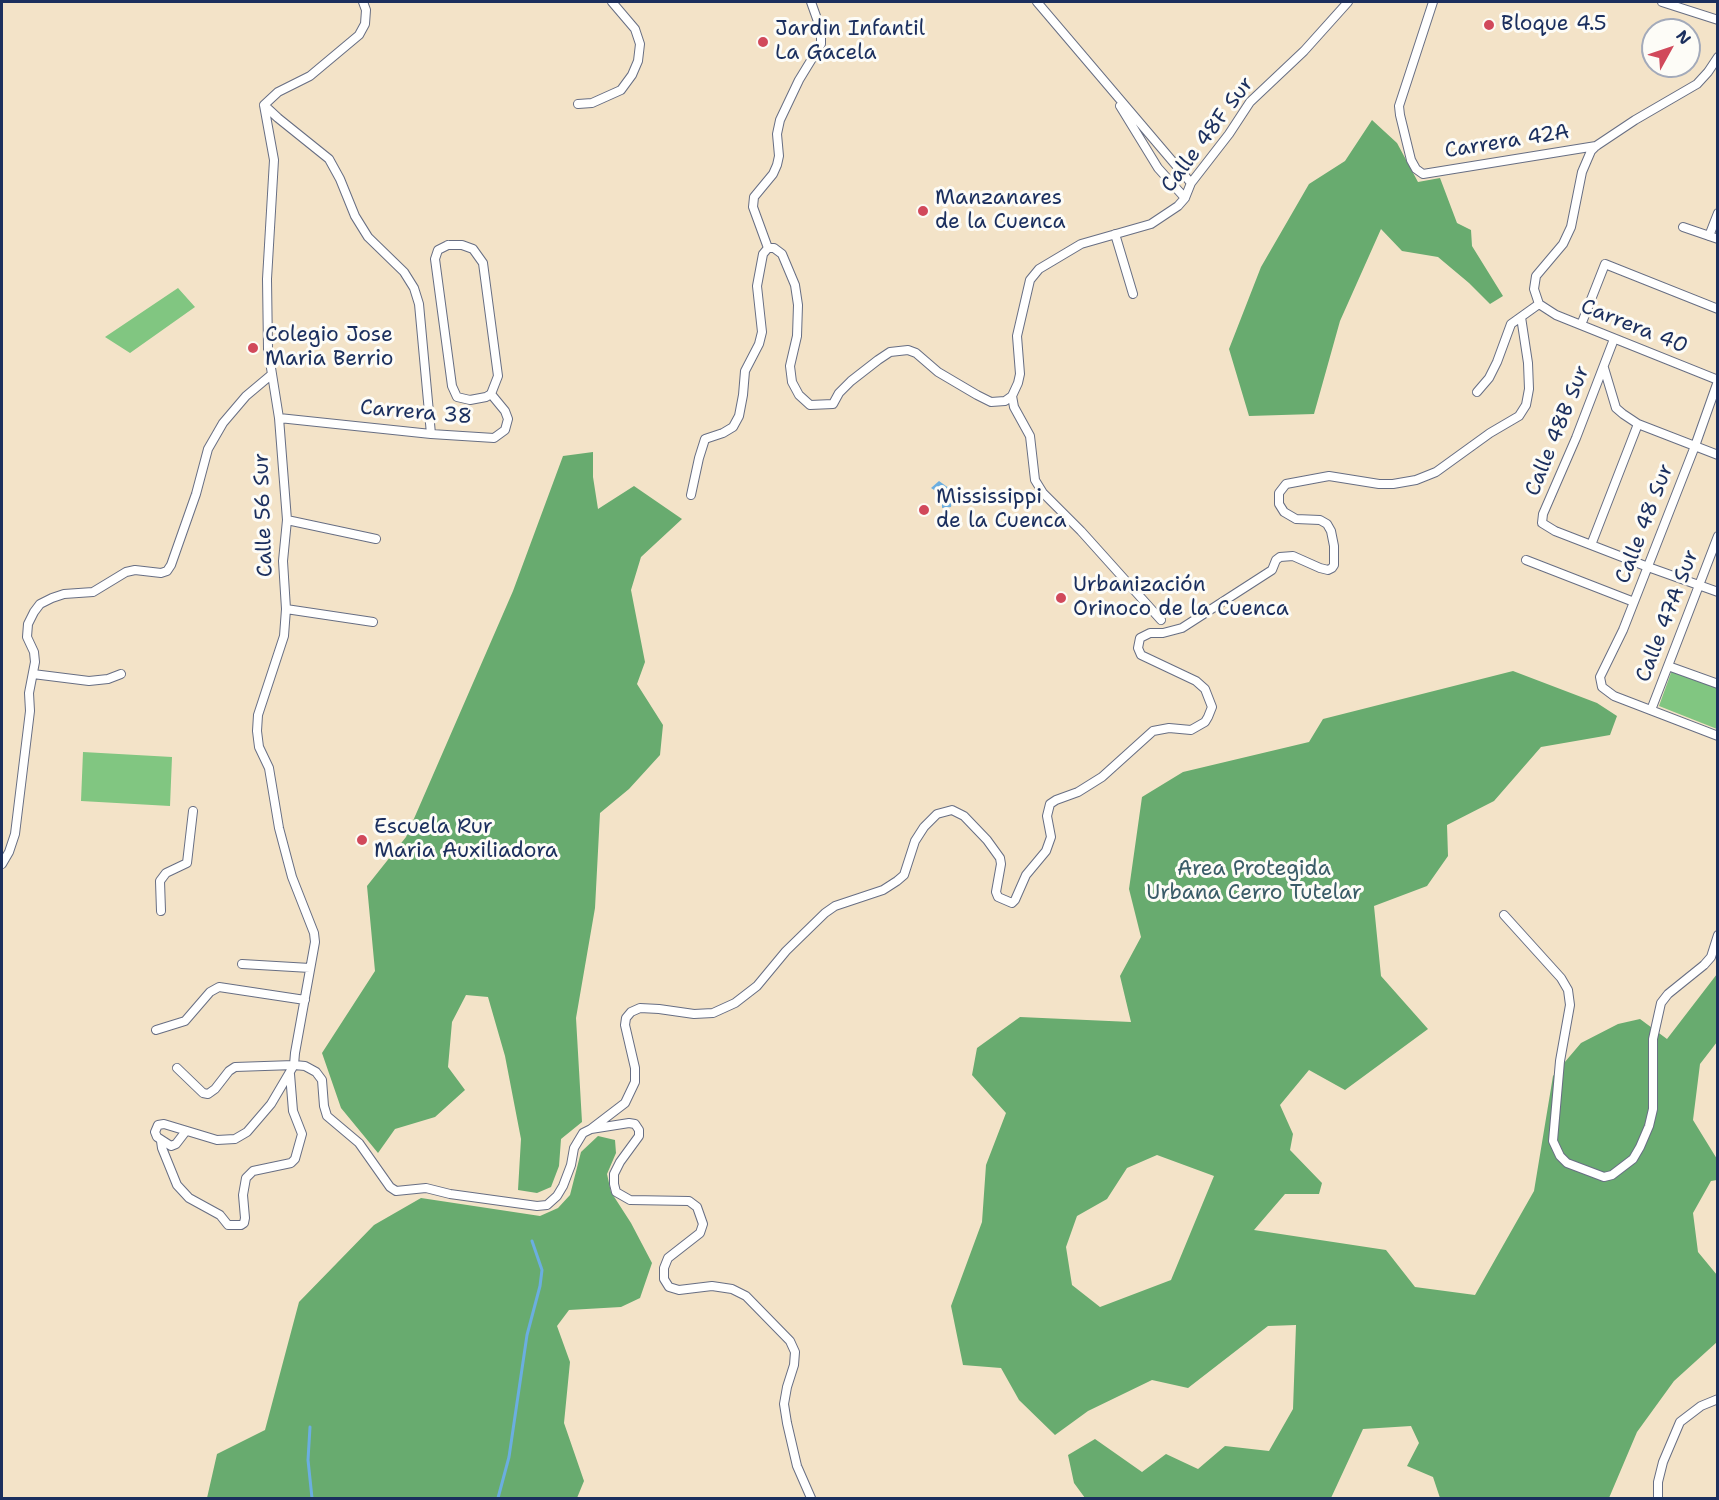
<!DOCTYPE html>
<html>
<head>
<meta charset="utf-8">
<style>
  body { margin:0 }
  #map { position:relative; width:1719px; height:1500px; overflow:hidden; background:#f3e3c8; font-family:"Shantell Sans",sans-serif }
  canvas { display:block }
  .frame { position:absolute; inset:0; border:3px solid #1b2f5e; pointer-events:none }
  .north { position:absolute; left:1641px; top:18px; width:60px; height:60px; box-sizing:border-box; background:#fdfcf7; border:2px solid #a3aaba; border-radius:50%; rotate:50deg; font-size:16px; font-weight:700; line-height:24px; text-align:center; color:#1b2f5e }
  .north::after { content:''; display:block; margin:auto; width:21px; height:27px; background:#d1495b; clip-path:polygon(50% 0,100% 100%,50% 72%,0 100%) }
</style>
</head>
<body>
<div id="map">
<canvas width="1719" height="1500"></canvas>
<div class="frame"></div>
<div class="north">N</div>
</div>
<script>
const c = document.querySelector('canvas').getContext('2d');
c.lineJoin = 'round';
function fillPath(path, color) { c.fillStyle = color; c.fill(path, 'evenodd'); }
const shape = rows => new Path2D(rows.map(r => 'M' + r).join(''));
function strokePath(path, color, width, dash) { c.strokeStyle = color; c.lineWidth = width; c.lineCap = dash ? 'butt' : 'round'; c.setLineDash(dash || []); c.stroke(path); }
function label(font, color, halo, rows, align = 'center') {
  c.font = font + ' "Shantell Sans",sans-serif'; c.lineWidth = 6; c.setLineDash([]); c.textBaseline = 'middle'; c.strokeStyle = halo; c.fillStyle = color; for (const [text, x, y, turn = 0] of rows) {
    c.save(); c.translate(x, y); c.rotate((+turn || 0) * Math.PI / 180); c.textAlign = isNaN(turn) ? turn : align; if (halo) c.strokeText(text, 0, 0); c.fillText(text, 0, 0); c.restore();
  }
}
fillPath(shape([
  [178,288,195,307,130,353,105,337],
  [1672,670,1717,687,1717,729,1659,706],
  [83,752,172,757,170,806,81,801]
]), '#81c681');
fillPath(shape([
  [1372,120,1397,143,1418,182,1440,178,1457,223,1471,230,1472,246,1503,296,1490,304,1469,283,1438,257,1402,251,1381,229,1340,321,1314,414,1249,416,1229,349,1261,267,1309,184,1345,161],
  [593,452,593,477,598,509,634,486,682,519,641,557,631,590,645,662,637,684,663,725,660,755,629,789,600,813,595,908,576,1018,582,1122,561,1139,559,1166,551,1187,537,1193,518,1190,521,1139,505,1056,488,997,466,995,452,1022,448,1067,465,1090,435,1117,395,1129,378,1153,341,1108,322,1053,375,971,367,886,406,837,513,591,563,456],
  [1513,671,1597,703,1617,716,1610,735,1541,747,1494,801,1447,825,1448,856,1427,886,1374,906,1381,976,1428,1029,1345,1090,1309,1070,1280,1105,1293,1134,1290,1150,1322,1183,1319,1194,1285,1194,1254,1230,1386,1250,1415,1287,1475,1295,1534,1191,1553,1076,1581,1043,1618,1024,1640,1019,1667,1039,1717,974,1717,1042,1700,1064,1693,1120,1717,1159,1717,1180,1711,1181,1693,1213,1698,1252,1717,1275,1717,1342,1674,1381,1637,1432,1609,1498,1440,1498,1433,1477,1407,1466,1419,1443,1411,1426,1363,1429,1331,1498,1085,1498,1074,1483,1068,1455,1095,1439,1142,1472,1166,1454,1198,1469,1225,1446,1269,1451,1293,1409,1296,1325,1268,1326,1188,1388,1152,1380,1088,1411,1055,1435,1019,1400,1001,1368,963,1365,951,1306,982,1222,986,1165,1006,1113,972,1075,977,1048,1020,1017,1131,1022,1120,976,1141,937,1129,889,1142,797,1183,772,1309,742,1323,719],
  [1157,1155,1214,1176,1171,1280,1100,1307,1072,1285,1066,1247,1077,1216,1107,1199,1127,1168],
  [598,1136,615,1140,616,1153,607,1174,611,1192,631,1223,652,1263,640,1298,621,1307,569,1310,557,1326,570,1362,564,1423,584,1481,577,1498,207,1498,217,1454,265,1430,299,1302,374,1225,421,1198,540,1216,558,1208,570,1195,581,1152]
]), '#68ab6f');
fillPath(shape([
  [939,481,953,491,951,507,942,508,942,495,931,488]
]), '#6baee0');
strokePath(shape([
  [310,1427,308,1460,312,1498],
  [498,1498,509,1457,527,1335,540,1286,542,1270,532,1241]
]), '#6baee0', 3);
const minor = shape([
  [1037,2,1191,183],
  [1433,2,1399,106,1400,115,1411,160,1416,169,1423,174,1596,146],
  [1662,2,1718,20],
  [1718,57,1708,72,1697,84,1635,120,1596,146,1591,151,1582,172,1571,227,1563,244,1536,276,1534,289,1539,304,1556,315,1718,380],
  [578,104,592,103,621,90,632,75,638,61,640,44,635,29,612,2],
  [264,105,278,118,329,159,340,179,355,216,368,237,404,272,414,288,419,304,431,434],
  [1120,106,1158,168,1185,198],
  [1683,227,1718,239],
  [1115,234,1133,294],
  [1709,236,1718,213],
  [448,245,462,245,473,249,483,263,498,376,491,394,486,397,470,400,457,397,452,386,435,259,438,250,448,245],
  [768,248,753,207,754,197,773,174,777,165,779,156,777,134,780,120,799,80,821,44,821,30,811,2],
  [1581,325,1605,264,1718,309],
  [1614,339,1576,438,1543,514,1542,523,1555,531,1648,567,1718,592],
  [1604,368,1616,408,1623,414,1638,424,1718,455],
  [1718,381,1695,446,1623,630,1600,677,1602,687,1614,696,1718,736],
  [1477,392,1489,378,1497,362,1511,324,1539,304],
  [1012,396,1014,407,1030,436,1035,480,1043,493,1081,531,1161,620],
  [279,418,431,434,494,438,505,430,508,419,505,411,491,394],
  [691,495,699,458,705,439,723,433,733,427,739,416,743,395,745,371,759,344,762,332,757,286,763,254,768,248,774,248,782,254,795,285,798,305,797,336,790,366,792,382,799,395,810,405,833,404,839,393,851,381,878,360,890,352,908,350,916,353,938,372,977,395,991,402,1005,401,1012,396,1018,383,1020,374,1017,336,1030,280,1039,269,1081,244,1151,224,1178,206,1185,198,1191,183,1229,134,1250,102,1304,51,1348,2],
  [287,520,376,539],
  [1591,545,1638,424],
  [1526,560,1634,602],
  [286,609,373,622],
  [1668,666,1718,684],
  [33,674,89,681,108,679,121,674],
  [1651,710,1718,536],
  [2,864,9,852,15,834,30,711,29,693,35,662,34,652,27,637,28,624,34,612,40,604,52,598,64,594,93,592,126,572,135,570,161,573,167,571,171,565,196,494,208,449,223,423,246,396,271,375],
  [161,911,160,881,166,873,187,863,193,811],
  [1504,915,1561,978,1568,990,1570,1005,1560,1061,1553,1141,1560,1156,1567,1163,1604,1177,1612,1175,1633,1159,1640,1147,1649,1126,1653,1109,1653,1039,1661,1003,1668,994,1704,965,1711,957,1718,935],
  [242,964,310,968],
  [156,1030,185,1021,210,992,219,987,305,1000],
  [177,1068,203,1093,208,1094,215,1089,229,1071,235,1067,294,1065,305,1066,316,1072,322,1080,324,1106,327,1116,359,1143,390,1187,396,1191,426,1188,450,1194,537,1206,547,1205,557,1196,563,1186,571,1165,574,1148,583,1133,591,1129,629,1123,635,1124,639,1130,639,1136,620,1162,614,1174,614,1184,616,1192,630,1200,689,1201,697,1207,703,1224,700,1233,668,1258,664,1268,664,1279,669,1287,679,1290,712,1286,732,1289,746,1296,790,1341,795,1352,794,1365,787,1387,784,1404,787,1423,797,1466,811,1498],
  [591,1129,625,1103,635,1082,635,1068,625,1025,626,1018,631,1012,640,1008,659,1009,694,1014,713,1013,735,1003,757,986,786,951,825,913,835,906,883,890,897,881,904,875,915,841,924,827,937,814,952,810,964,816,987,840,1000,858,1001,864,996,892,998,897,1012,903,1015,900,1026,875,1046,851,1051,837,1047,816,1050,804,1056,800,1078,792,1102,777,1153,731,1169,728,1191,730,1205,722,1208,717,1212,707,1205,689,1196,681,1141,655,1138,648,1140,638,1150,633,1163,633,1182,628,1272,570,1276,560,1280,557,1293,556,1320,568,1328,570,1332,568,1334,565,1334,546,1331,531,1327,524,1320,520,1296,519,1284,512,1279,504,1279,493,1286,484,1329,476,1379,484,1393,484,1416,480,1436,472,1490,433,1519,416,1526,405,1529,389,1528,363,1521,317],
  [186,1131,176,1144,171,1146,157,1137,155,1132,158,1125,164,1124,217,1140,235,1139,247,1132,271,1104,294,1065,295,1053,315,942,314,933,292,877,279,828,269,768,259,747,257,731,258,715,284,636,286,609,283,561,287,520,279,418,268,349,267,279,274,160,264,105,278,92,310,76,359,35,365,24,366,10,363,2],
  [161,1141,162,1148,177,1185,189,1198,220,1215,228,1225,241,1225,244,1223,245,1218,243,1195,246,1178,253,1171,291,1163,295,1159,302,1134,293,1111,290,1074],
  [1658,1498,1658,1482,1663,1462,1680,1422,1701,1406,1718,1399]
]);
strokePath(minor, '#676e83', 10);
strokePath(minor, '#fff', 8);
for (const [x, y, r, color] of [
  [1489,25,6,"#d1495b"],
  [763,42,6,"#d1495b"],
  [923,211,6,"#d1495b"],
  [253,348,6,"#d1495b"],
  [924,510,6,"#d1495b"],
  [1061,598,6,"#d1495b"],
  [362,840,6,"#d1495b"]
]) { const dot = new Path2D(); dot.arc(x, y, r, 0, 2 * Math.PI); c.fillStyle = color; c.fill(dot); strokePath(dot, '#fdfcf7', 2); }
label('21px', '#1b2f5e', '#fdfcf7', [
  ["Bloque 4.5",1501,25],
  ["Jardin Infantil",775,30],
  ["La Gacela",775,54],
  ["Manzanares",935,199],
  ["de la Cuenca",935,223],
  ["Colegio Jose",265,336],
  ["Maria Berrio",265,360],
  ["Mississippi",936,498],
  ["de la Cuenca",936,522],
  ["Urbanización",1073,586],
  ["Orinoco de la Cuenca",1073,610],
  ["Escuela Rur",374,828],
  ["Maria Auxiliadora",374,852]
], 'left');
label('21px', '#1b2f5e', '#fdfcf7', [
  ["Calle 48F Sur",1208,135,-53],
  ["Carrera 42A",1507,142,-9],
  ["Carrera 40",1634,327,22],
  ["Carrera 38",416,413,5],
  ["Calle 48B Sur",1558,431,-68],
  ["Calle 56 Sur",264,515,-92],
  ["Calle 48 Sur",1645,524,-69],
  ["Calle 47A Sur",1668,616,-69]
]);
label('21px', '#3a5c68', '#fdfcf7', [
  ["Area Protegida",1254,870],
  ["Urbana Cerro Tutelar",1254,894]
]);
</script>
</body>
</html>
